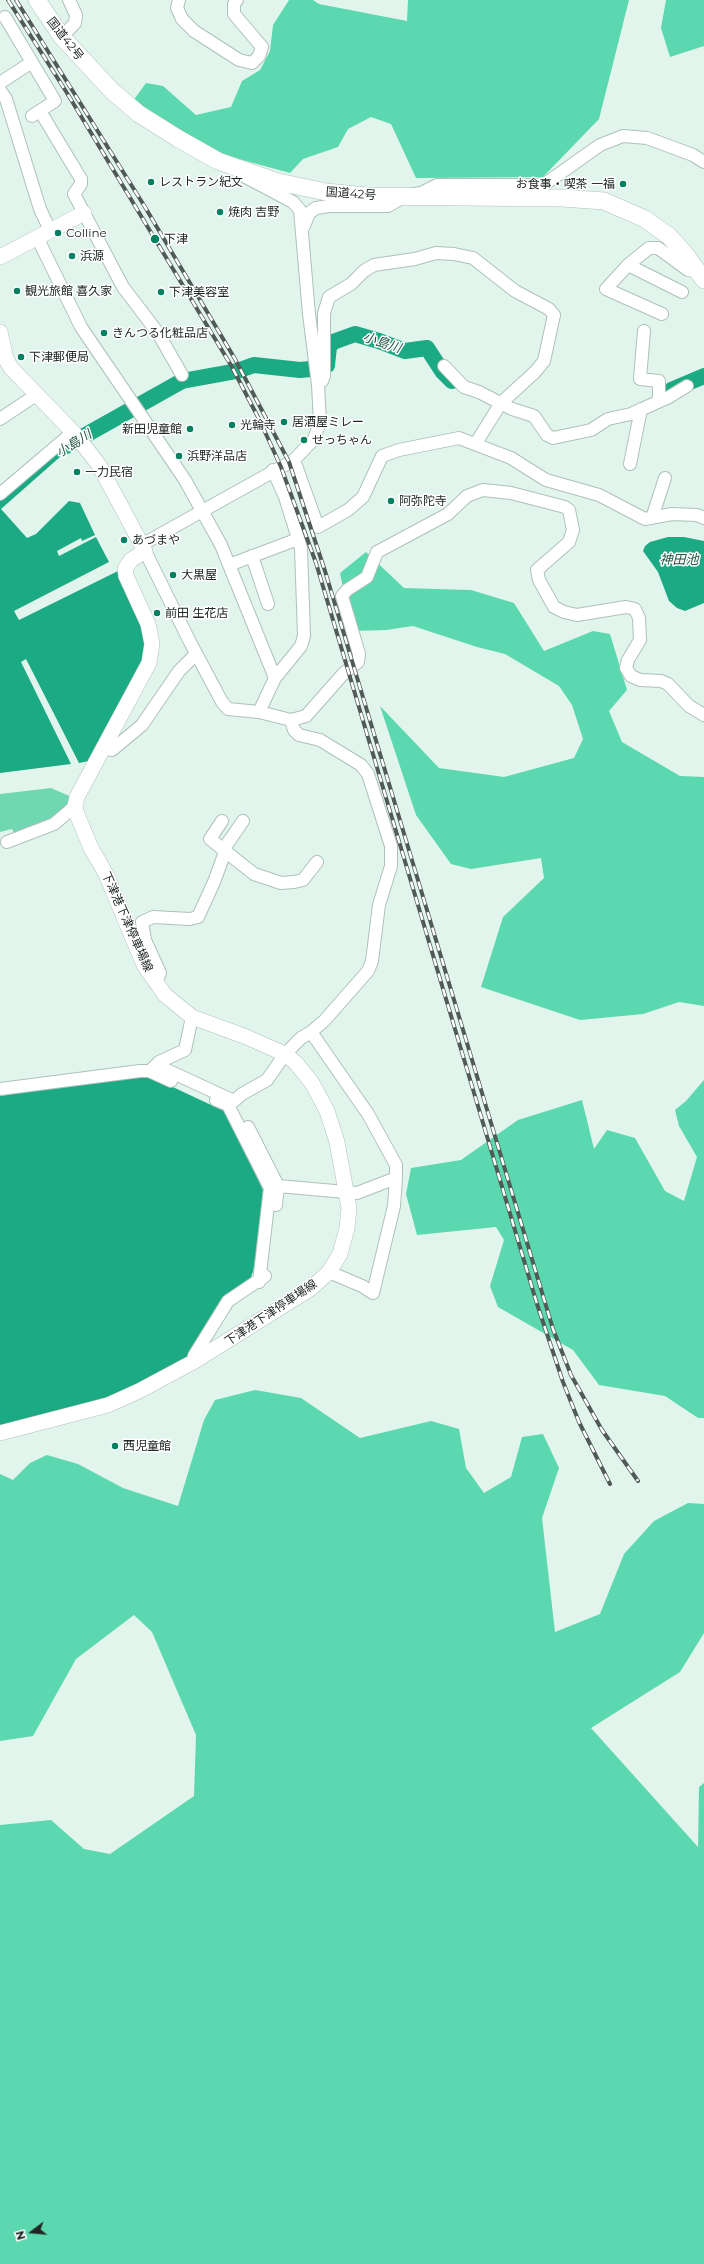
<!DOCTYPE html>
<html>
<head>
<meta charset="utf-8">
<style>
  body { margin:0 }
  #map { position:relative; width:704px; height:2264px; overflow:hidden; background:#e2f5ed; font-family:Montserrat,sans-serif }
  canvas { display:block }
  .north { position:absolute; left:12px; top:2212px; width:40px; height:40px; -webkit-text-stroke:3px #fff; paint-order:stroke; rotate:254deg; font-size:11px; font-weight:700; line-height:16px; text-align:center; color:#202724 }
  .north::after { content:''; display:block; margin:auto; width:14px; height:18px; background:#202724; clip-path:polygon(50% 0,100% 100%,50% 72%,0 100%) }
</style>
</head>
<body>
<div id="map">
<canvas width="704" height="2264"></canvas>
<div class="north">N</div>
</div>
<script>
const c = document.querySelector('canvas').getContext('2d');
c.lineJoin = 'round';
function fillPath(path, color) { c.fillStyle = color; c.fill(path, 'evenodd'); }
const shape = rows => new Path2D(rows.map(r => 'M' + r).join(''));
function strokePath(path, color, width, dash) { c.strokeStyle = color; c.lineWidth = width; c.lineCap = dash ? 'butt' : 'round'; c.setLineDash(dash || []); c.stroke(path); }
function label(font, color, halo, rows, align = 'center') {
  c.font = font + ' Montserrat,"Noto Sans JP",sans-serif'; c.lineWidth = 3; c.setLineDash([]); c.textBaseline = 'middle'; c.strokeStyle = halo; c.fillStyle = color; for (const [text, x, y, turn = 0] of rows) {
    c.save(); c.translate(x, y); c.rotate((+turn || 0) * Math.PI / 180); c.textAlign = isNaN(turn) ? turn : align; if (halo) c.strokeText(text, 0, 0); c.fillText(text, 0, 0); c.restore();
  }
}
fillPath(shape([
  [51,788,74,798,65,812,15,836,12,829,0,832,0,794]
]), '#70d7b3');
fillPath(shape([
  [289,0,313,0,319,4,407,21,408,0,629,0,599,119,543,177,416,178,391,124,371,117,348,129,338,147,303,159,290,173,217,153,133,101,146,83,163,86,196,115,231,107,242,81,260,70,270,51,273,25],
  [666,0,704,0,704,46,670,57,661,28],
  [366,552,404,588,471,590,514,603,544,651,593,631,610,634,627,690,609,711,622,742,680,776,704,777,704,1006,679,1002,643,1014,580,1020,481,987,503,917,544,878,541,858,471,869,451,864,416,815,380,706,439,768,504,777,574,758,583,739,572,705,559,686,505,654,477,647,413,626,386,630,352,631,340,573],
  [704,1080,704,1418,698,1418,665,1396,599,1385,573,1350,498,1307,490,1286,504,1240,496,1227,417,1235,406,1194,411,1168,461,1160,518,1120,582,1100,594,1149,607,1130,635,1138,665,1191,684,1201,697,1157,679,1126,675,1110,686,1101],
  [255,1390,301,1398,360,1438,431,1421,459,1429,466,1468,484,1493,511,1477,522,1437,543,1434,559,1468,542,1518,555,1632,600,1614,624,1554,654,1521,688,1503,704,1504,704,1633,680,1672,591,1728,698,1847,699,1787,704,1783,704,2264,0,2264,0,1825,51,1820,84,1849,110,1854,194,1796,196,1735,152,1632,134,1615,76,1659,33,1736,0,1741,0,1474,13,1480,30,1463,47,1455,78,1464,123,1488,178,1506,204,1420,215,1400]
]), '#5bd8af');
fillPath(shape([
  [72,437,77,442,1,509,27,538,36,534,69,501,80,503,95,535,82,541,81,538,57,551,59,556,96,537,109,562,14,611,19,620,118,571,139,612,144,631,144,659,89,761,79,763,26,659,21,662,71,764,0,773,0,498],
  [668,537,684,537,704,541,704,603,685,611,677,608,669,601,658,572,643,551,645,546,650,542],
  [143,1073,226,1112,263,1190,256,1263,250,1280,222,1299,187,1358,120,1394,0,1428,0,1096]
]), '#1caa84');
strokePath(shape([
  [671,390,704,376],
  [66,446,182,381,237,371,254,365,300,370,320,368,327,365,329,347,333,342,355,334,379,341,405,351,427,348,442,371,452,381]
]), '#1caa84', 16);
const minor = shape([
  [179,0,177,8,182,19,194,31,239,60,252,63,259,56,262,47,234,14,234,4,237,0],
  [5,17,55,101,32,116],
  [62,37,75,23,76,15,69,0],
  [0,83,32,62],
  [0,90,6,99,40,209,50,230],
  [40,111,81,179,81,184,74,194,123,287,158,333,182,375],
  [304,226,309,213,316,208,329,206,388,206,405,196,421,193,437,185,533,185,545,184,600,145,623,136,647,138,693,155,704,162],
  [37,237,81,327,185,480,221,545,275,678],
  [628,265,682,292],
  [662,314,606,289,628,265,649,248,658,248,688,270,698,272],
  [644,331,640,379,659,381,659,401],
  [444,366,464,387,479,392,512,409,534,416,547,435,553,438,591,430,608,419,631,414,669,397,687,386],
  [322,381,324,376,324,313,329,297,351,284,364,271,374,265,415,259,436,253,454,254,473,258,515,291,549,309,554,315,544,361,535,372,501,403,476,443],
  [0,419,36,395],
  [294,460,318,527,348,510,363,497,382,456,399,450,459,438,511,458,546,480,599,495,645,519,672,514,697,515,704,518],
  [630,464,641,409],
  [0,494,73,432],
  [652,518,665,478],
  [143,544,294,460,314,439,320,422,318,385,309,314,300,210,293,202,238,173],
  [145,551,190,642,222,702,228,709,259,712,291,720,294,730,299,735,320,740,361,765,368,774,391,846,391,866,379,905,372,961,368,971,324,1021,311,1032,301,1038,285,1054,267,1080,242,1094,234,1101,156,1065],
  [252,556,268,604],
  [229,565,298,539],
  [259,712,275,678,301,646,304,636,301,548,285,497,273,470],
  [291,720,306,716,344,673,358,662,359,654,342,596,347,590,367,577,377,552,448,514,467,496,483,490,511,493,565,507,569,510,573,530,569,542,537,570,539,580,554,607,564,612,577,615,626,607,635,609,639,618,640,640,628,660,626,668,631,676,640,680,661,681,668,684,689,706,704,715],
  [104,748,112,750,142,725,179,671,196,654],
  [222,821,210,839,254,874,281,883,294,882,303,880,317,862],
  [7,842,54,824,75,806],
  [223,850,243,821],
  [155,983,160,973,145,940,142,922,153,917,190,919,198,917,214,882,225,852],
  [311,1032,368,1114,396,1165,396,1178],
  [152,1069,159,1062,185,1050,192,1017],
  [0,1089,140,1071,149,1071,171,1081],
  [216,1100,228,1105,270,1188,259,1282],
  [248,1127,278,1186,276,1205],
  [278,1186,357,1193,396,1178,394,1206,373,1293,362,1286,329,1272],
  [195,1361,194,1356,228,1301,265,1276]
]);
const major = shape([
  [0,257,84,213],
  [0,332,6,359,11,368,74,433,99,465,145,551,131,560,125,569,126,576,148,624,152,644,149,663,77,797,75,806,76,812,91,848,106,874,144,965,165,995,192,1017,244,1036,285,1054,296,1063,312,1083,327,1111,337,1142,349,1208,347,1228,340,1254,329,1272,310,1289,195,1361,139,1391,108,1405,0,1433]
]);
const highway = shape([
  [37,0,62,37,112,91,139,114,179,139,218,161,278,182,326,192,367,196,562,198,604,201,645,219,669,236,686,255,704,280]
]);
strokePath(minor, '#aec1b9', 14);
strokePath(major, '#aec1b9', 16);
strokePath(highway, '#aec1b9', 18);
strokePath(minor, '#fff', 12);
strokePath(major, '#fff', 15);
strokePath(highway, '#fff', 17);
const rail = shape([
  [8,0,67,93,232,367,260,421,281,467,316,563,537,1304,563,1382,579,1422,610,1484],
  [16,0,145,207,235,359,289,462,325,571,553,1329,571,1375,602,1430,638,1481]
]);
strokePath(rail, '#505a56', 4);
strokePath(rail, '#fff', 2.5, [8]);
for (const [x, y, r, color] of [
  [151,182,4,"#008061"],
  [623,184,4,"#008061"],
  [220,212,4,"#008061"],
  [58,233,4,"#008061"],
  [155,239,5,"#008061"],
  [72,256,4,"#008061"],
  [17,291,4,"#008061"],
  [161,292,4,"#008061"],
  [104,333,4,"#008061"],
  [21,357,4,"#008061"],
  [284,422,4,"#008061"],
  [232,425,4,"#008061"],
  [190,429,4,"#008061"],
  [304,440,4,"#008061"],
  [179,456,4,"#008061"],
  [77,472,4,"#008061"],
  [391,501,4,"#008061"],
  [124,540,4,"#008061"],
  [173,575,4,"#008061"],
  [157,613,4,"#008061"],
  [115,1446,4,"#008061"]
]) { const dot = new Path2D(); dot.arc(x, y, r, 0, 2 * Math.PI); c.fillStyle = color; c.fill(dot); strokePath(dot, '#fff', 1.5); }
label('12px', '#202724', '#fff', [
  ["国道42号",65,39,52],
  ["国道42号",351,194,4],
  ["下津港下津停車場線",127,922,66],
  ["下津港下津停車場線",271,1313,-34]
]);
label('12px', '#202724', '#fff', [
  ["レストラン紀文",159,182],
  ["お食事・喫茶 一福",615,184,"right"],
  ["焼肉 吉野",228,212],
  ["Colline",66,233],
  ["下津",164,239],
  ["浜源",80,256],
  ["観光旅館 喜久家",25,291],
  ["下津美容室",169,292],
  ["きんつる化粧品店",112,333],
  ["下津郵便局",29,357],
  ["居酒屋ミレー",292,422],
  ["光輪寺",240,425],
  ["新田児童館",182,429,"right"],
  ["せっちゃん",312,440],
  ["浜野洋品店",187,456],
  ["一力民宿",85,472],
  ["阿弥陀寺",399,501],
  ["あづまや",132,540],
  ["大黒屋",181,575],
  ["前田 生花店",165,613],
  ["西児童館",123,1446]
], 'left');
label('italic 13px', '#205443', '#fff', [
  ["小島川",382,343,18],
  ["小島川",74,444,-32],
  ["神田池",679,560]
]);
</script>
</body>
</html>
